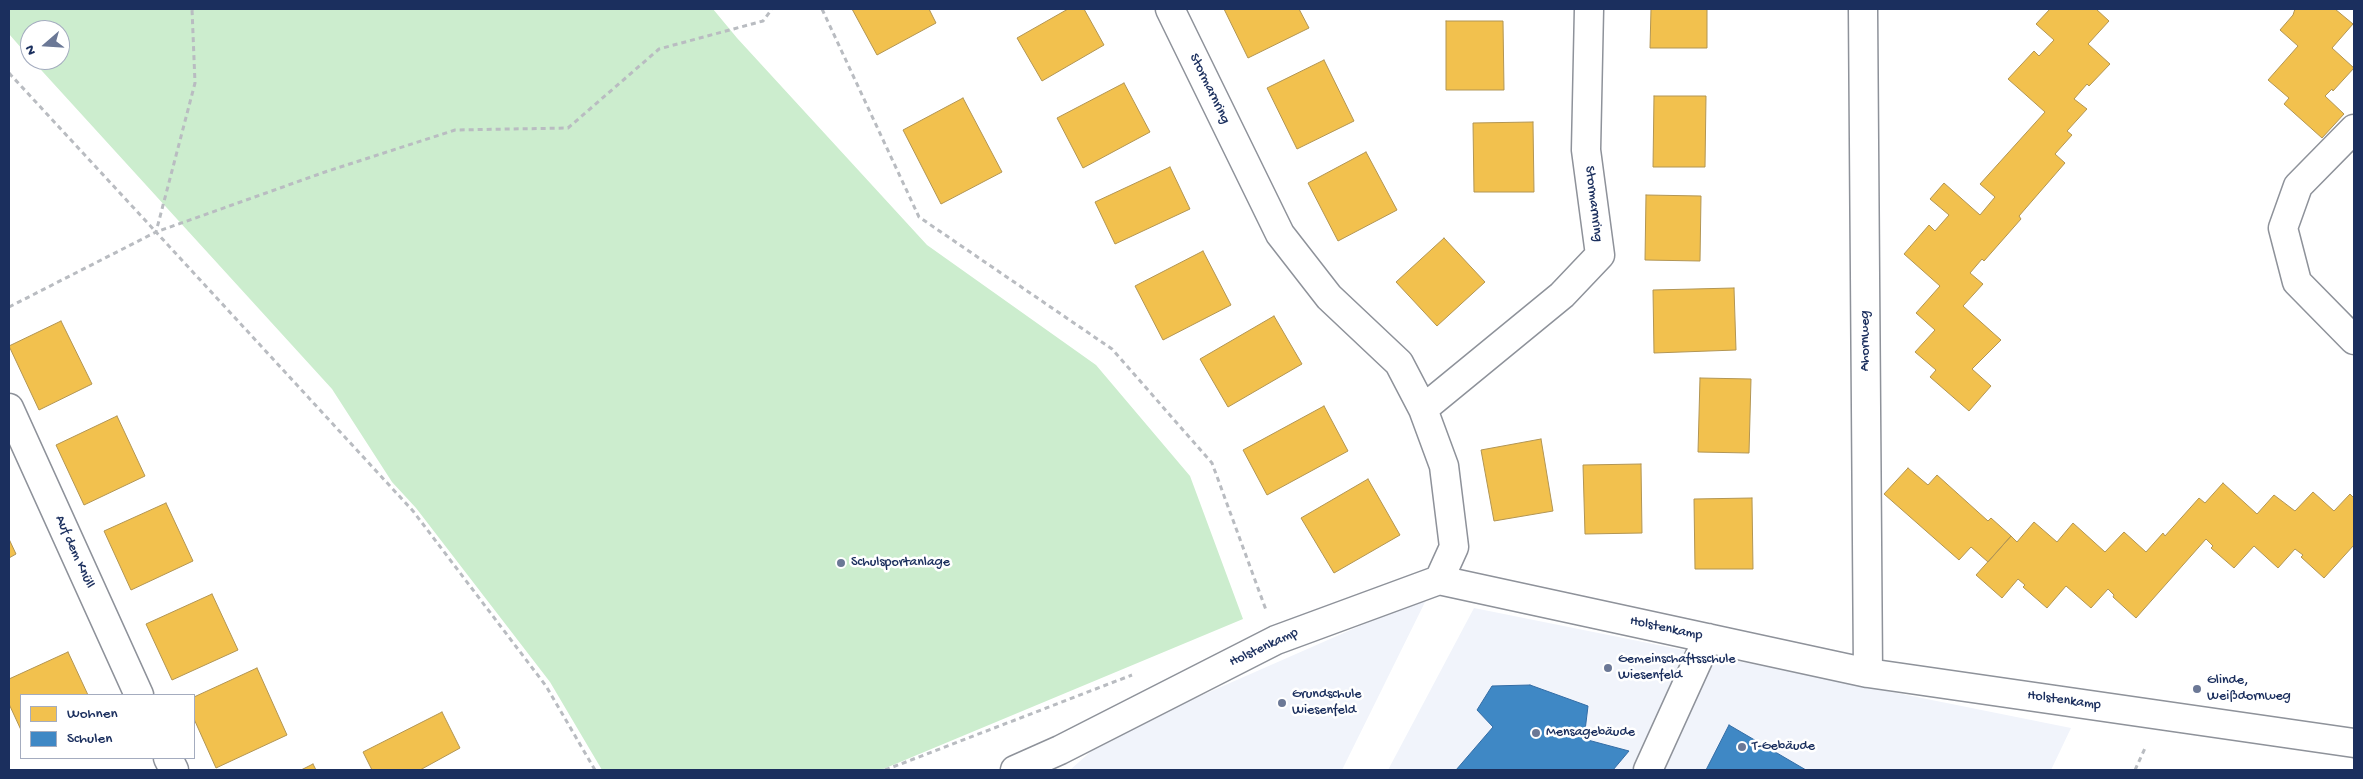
<!DOCTYPE html>
<html>
<head>
<meta charset="utf-8">
<style>
  body { margin:0 }
  #map { position:relative; width:2363px; height:779px; overflow:hidden; background:#fff; font-family:"Gochi Hand",sans-serif }
  canvas { display:block }
  .frame { position:absolute; inset:0; border:10px solid #1b2f5e; pointer-events:none }
  .legend { position:absolute; left:20px; top:694px; width:175px; height:65px; box-sizing:border-box; background:#fff; border:1px solid #a4acbf; margin:0; padding:6px 9px; list-style:none; font-size:15px; color:#1b2f5e }
  .legend li { display:flex; align-items:center; gap:10px; height:25px }
  .legend b { width:25px; border:1px solid #a4acbf }
  .north { position:absolute; left:20px; top:20px; width:50px; height:50px; box-sizing:border-box; background:#fff; border:1px solid #a4acbf; border-radius:50%; rotate:251deg; font-size:14px; font-weight:700; line-height:20px; text-align:center; color:#1b2f5e }
  .north::after { content:''; display:block; margin:auto; width:18px; height:22px; background:#6b7896; clip-path:polygon(50% 0,100% 100%,50% 72%,0 100%) }
</style>
</head>
<body>
<div id="map">
<canvas width="2363" height="779"></canvas>
<div class="frame"></div>
<ul class="legend">
<li><b style="height:14px;background:#f2c14e"></b>Wohnen</li>
<li><b style="height:14px;background:#3f88c5"></b>Schulen</li>
</ul>
<div class="north">N</div>
</div>
<script>
const c = document.querySelector('canvas').getContext('2d');
c.lineJoin = 'round';
function fillPath(path, color) { c.fillStyle = color; c.fill(path, 'evenodd'); }
const shape = rows => new Path2D(rows.map(r => 'M' + r).join(''));
function strokePath(path, color, width, dash) { c.strokeStyle = color; c.lineWidth = width; c.lineCap = dash ? 'butt' : 'round'; c.setLineDash(dash || []); c.stroke(path); }
function label(font, color, halo, rows, align = 'center') {
  c.font = font + ' "Gochi Hand",sans-serif'; c.lineWidth = 5; c.setLineDash([]); c.textBaseline = 'middle'; c.strokeStyle = halo; c.fillStyle = color; for (const [text, x, y, turn = 0] of rows) {
    c.save(); c.translate(x, y); c.rotate((+turn || 0) * Math.PI / 180); c.textAlign = isNaN(turn) ? turn : align; if (halo) c.strokeText(text, 0, 0); c.fillText(text, 0, 0); c.restore();
  }
}
fillPath(shape([
  [1428,596,1342,770,1070,770,1107,737],
  [1474,608,2071,728,2051,770,1388,770]
]), '#f1f4fb');
fillPath(shape([
  [9,9,713,9,737,38,927,245,1096,365,1190,476,1243,619,881,770,602,770,550,682,416,508,392,482,332,389,32,60,60,60,60,30,30,30,30,58,9,34]
]), '#ccedce');
const homes = shape([
  [852,9,929,9,936,23,877,55,852,9],
  [1068,9,1084,9,1104,45,1042,81,1017,38,1068,9],
  [1224,9,1299,9,1309,28,1248,58,1224,9],
  [1651,9,1707,9,1707,48,1650,48,1651,9],
  [2050,9,2096,9,2109,21,2088,44,2110,64,2089,86,2087,84,2074,99,2087,109,2067,131,2072,135,2055,154,2065,163,2019,216,2021,219,1984,261,1982,259,1970,273,1983,284,1963,306,2001,340,1972,369,1991,386,1969,411,1930,377,1936,370,1915,352,1935,330,1916,313,1940,286,1904,254,1929,225,1935,231,1949,215,1930,199,1944,183,1980,215,1995,197,1980,184,2045,112,2008,79,2034,51,2039,56,2054,40,2036,24,2050,9],
  [2295,9,2335,9,2353,24,2332,48,2354,68,2333,91,2332,89,2325,96,2344,114,2322,138,2284,104,2289,98,2268,80,2298,46,2280,30,2293,15,2295,9],
  [1446,21,1503,21,1504,90,1446,90,1446,21],
  [1324,60,1354,121,1297,149,1267,88,1324,60],
  [1124,83,1150,132,1083,168,1057,118,1124,83],
  [1654,96,1706,96,1705,167,1653,167,1654,96],
  [963,98,1002,172,941,204,903,130,963,98],
  [1533,122,1534,192,1474,192,1473,123,1533,122],
  [1366,152,1397,210,1338,241,1308,183,1366,152],
  [1170,167,1190,209,1115,244,1095,202,1170,167],
  [1646,195,1701,196,1700,261,1645,260,1646,195],
  [1444,238,1485,282,1437,326,1396,282,1444,238],
  [1203,251,1231,305,1163,340,1135,286,1203,251],
  [1734,288,1736,350,1654,353,1653,290,1734,288],
  [1274,316,1302,364,1228,407,1200,359,1274,316],
  [61,321,92,384,39,410,9,346,61,321],
  [1700,378,1751,379,1749,453,1698,452,1700,378],
  [1324,406,1348,451,1267,495,1243,450,1324,406],
  [117,416,145,476,84,505,56,445,117,416],
  [1541,439,1553,511,1494,521,1481,450,1541,439],
  [1641,464,1642,533,1585,534,1583,465,1641,464],
  [1908,468,1928,485,1937,475,1988,521,1991,518,2011,536,1988,562,1971,547,1959,560,1884,494,1908,468],
  [1368,479,1400,535,1334,573,1301,518,1368,479],
  [2223,483,2257,514,2274,495,2295,511,2313,492,2334,511,2350,494,2354,498,2354,545,2324,578,2301,557,2303,555,2295,549,2278,568,2254,546,2234,568,2211,548,2213,546,2206,539,2136,618,2113,597,2114,595,2108,589,2091,608,2066,586,2047,608,2023,587,2025,585,2018,579,2002,598,1976,575,2011,536,2017,542,2034,522,2057,542,2073,523,2105,552,2124,532,2146,552,2163,533,2165,536,2199,498,2205,503,2223,483],
  [1752,498,1753,569,1695,569,1694,499,1752,498],
  [166,503,193,561,131,590,104,531,166,503],
  [9,539,16,554,9,558,9,539],
  [212,594,238,650,172,680,146,624,212,594],
  [68,652,88,695,21,695,21,730,9,704,9,679,68,652],
  [257,668,287,735,216,768,194,719,194,697,257,668],
  [442,712,460,748,420,770,372,770,363,752,442,712],
  [313,764,316,770,301,770,313,764]
]);
fillPath(homes, '#f2c14e');
strokePath(homes, '#b29553', 1);
const schools = shape([
  [1530,685,1588,706,1584,739,1629,751,1613,770,1456,770,1493,727,1477,710,1492,686,1530,685],
  [1729,725,1806,770,1706,770,1729,725]
]);
fillPath(schools, '#3f88c5');
strokePath(schools, '#346da6', 1);
const minor = shape([
  [1170,9,1280,234,1329,297,1399,363,1423,409,1444,466,1454,547,1439,580],
  [1863,9,1868,673],
  [2354,129,2298,186,2283,228,2297,282,2354,340],
  [9,408,139,695],
  [1423,409,1562,295,1600,255,1586,150,1589,9],
  [168,758,174,770],
  [1015,770,1060,750,1276,640,1439,580,1868,673,2354,743],
  [1648,770,1708,638]
]);
strokePath(minor, '#8e929a', 31);
strokePath(shape([
  [822,9,919,217,1112,349,1212,463,1266,610],
  [9,73,156,232],
  [9,307,156,232,195,83,192,9],
  [595,770,546,686,413,511,156,232,325,172,455,130,568,128,659,49,763,21,772,9],
  [885,770,1132,675],
  [2135,770,2146,746]
]), '#b9bcc1', 3, [5, 4]);
strokePath(minor, '#fff', 28);
for (const [x, y, r, color] of [
  [841,563,5,"#6b7896"],
  [1608,668,5,"#6b7896"],
  [2197,689,5,"#6b7896"],
  [1282,703,5,"#6b7896"],
  [1536,733,5,"#6b7896"],
  [1742,747,5,"#6b7896"]
]) { const dot = new Path2D(); dot.arc(x, y, r, 0, 2 * Math.PI); c.fillStyle = color; c.fill(dot); strokePath(dot, '#fff', 2); }
label('14px', '#1b2f5e', '#fff', [
  ["Stormarnring",1209,89,64],
  ["Stormarnring",1593,204,83],
  ["Ahornweg",1866,341,-90],
  ["Auf dem Knüll",74,552,66],
  ["Holstenkamp",1666,629,12],
  ["Holstenkamp",1264,648,-25],
  ["Holstenkamp",2064,701,8]
]);
label('14px', '#1b2f5e', '#fff', [
  ["Schulsportanlage",851,563],
  ["Gemeinschaftsschule",1618,660],
  ["Wiesenfeld",1618,676],
  ["Glinde,",2207,681],
  ["Weißdornweg",2207,697],
  ["Grundschule",1292,695],
  ["Wiesenfeld",1292,711],
  ["Mensagebäude",1546,733],
  ["T-Gebäude",1752,747]
], 'left');
</script>
</body>
</html>
